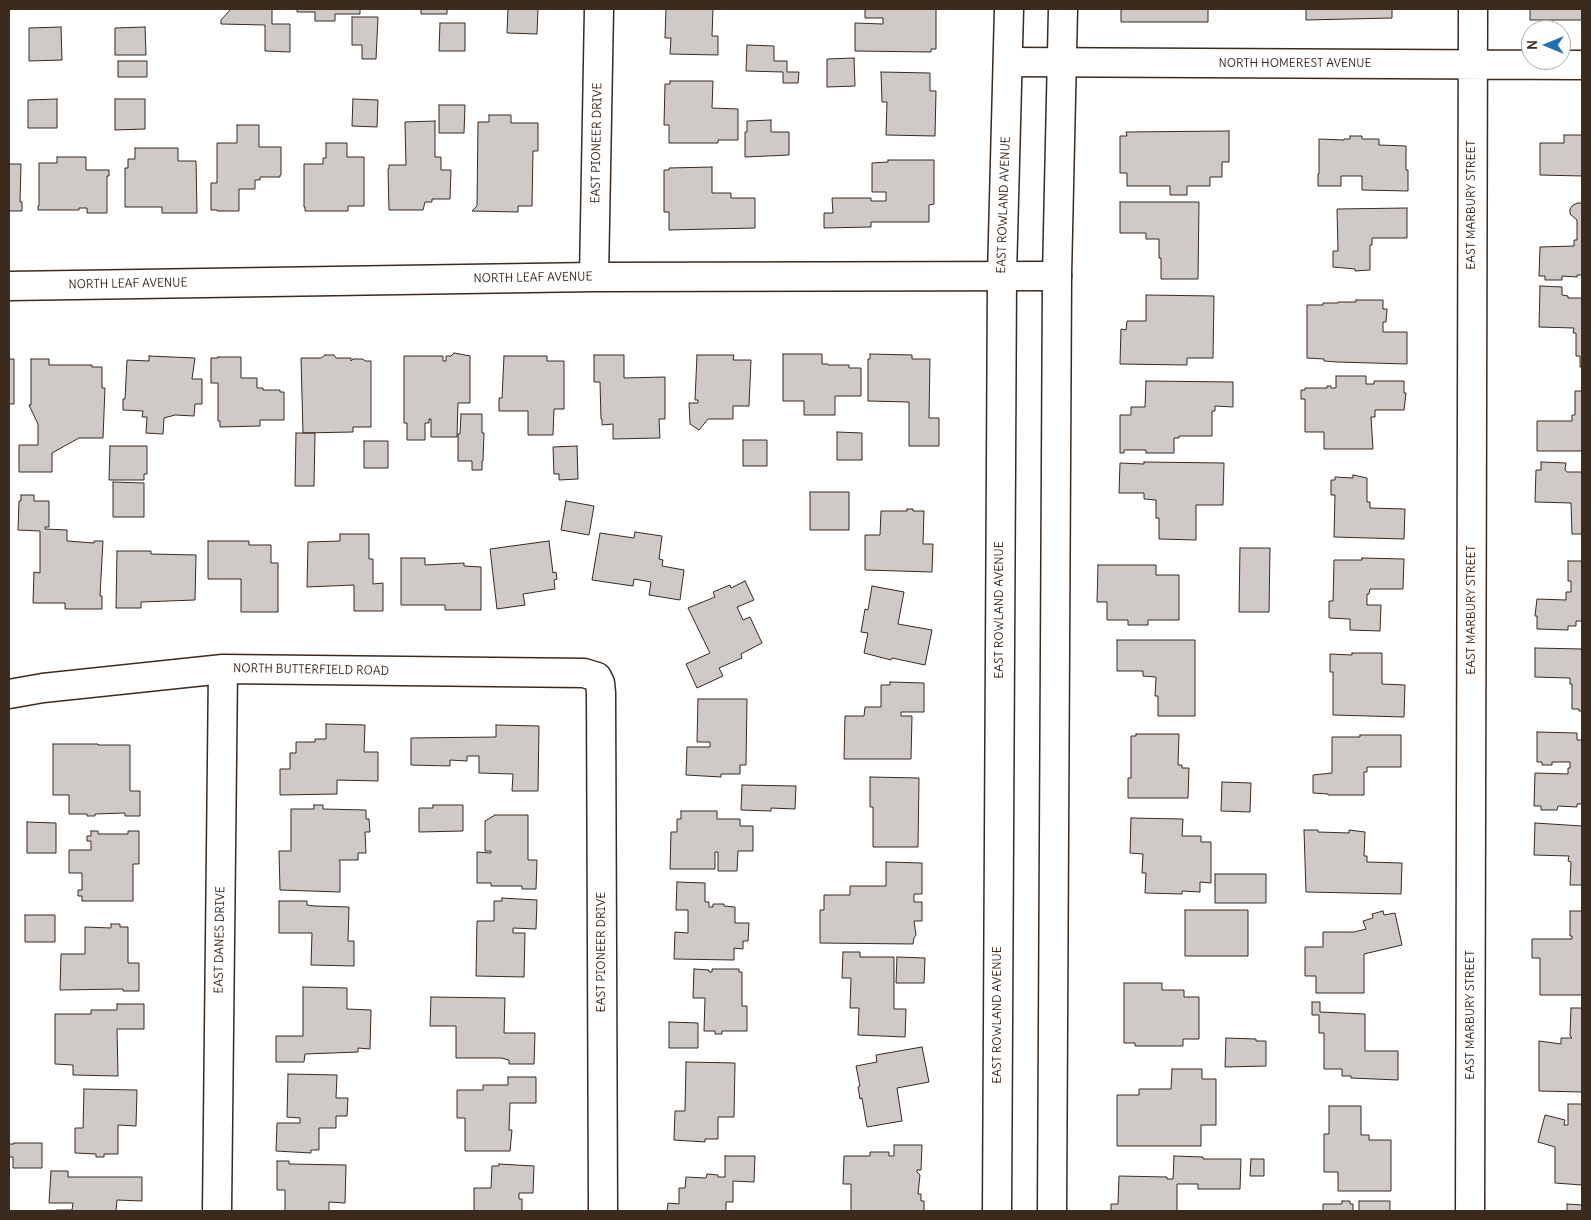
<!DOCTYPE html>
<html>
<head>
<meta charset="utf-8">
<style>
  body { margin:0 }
  #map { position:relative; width:1591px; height:1220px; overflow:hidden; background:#fff; font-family:Delius,sans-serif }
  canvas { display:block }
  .frame { position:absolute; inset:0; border:10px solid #3b2a1e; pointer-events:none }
  .north { position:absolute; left:1521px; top:20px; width:50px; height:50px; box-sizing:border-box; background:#fff; border:1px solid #b1aaa5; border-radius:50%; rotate:270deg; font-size:14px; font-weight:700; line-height:20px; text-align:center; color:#3b2a1e }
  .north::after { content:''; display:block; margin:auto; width:18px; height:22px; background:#1f6fb2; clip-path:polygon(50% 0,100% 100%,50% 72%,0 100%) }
</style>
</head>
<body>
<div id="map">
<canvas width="1591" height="1220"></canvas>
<div class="frame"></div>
<div class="north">N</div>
</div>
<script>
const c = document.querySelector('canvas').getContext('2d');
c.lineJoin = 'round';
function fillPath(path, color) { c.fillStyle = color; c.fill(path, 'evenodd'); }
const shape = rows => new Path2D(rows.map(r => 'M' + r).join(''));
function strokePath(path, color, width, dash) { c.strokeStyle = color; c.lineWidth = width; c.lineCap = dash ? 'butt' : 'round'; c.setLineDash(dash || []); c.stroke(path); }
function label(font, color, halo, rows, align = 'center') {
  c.font = font + ' Delius,sans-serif'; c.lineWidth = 5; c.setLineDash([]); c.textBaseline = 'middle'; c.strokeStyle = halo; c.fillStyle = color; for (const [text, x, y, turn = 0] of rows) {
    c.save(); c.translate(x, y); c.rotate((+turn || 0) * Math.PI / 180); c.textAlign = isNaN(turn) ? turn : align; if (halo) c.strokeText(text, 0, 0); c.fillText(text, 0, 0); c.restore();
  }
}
const building = shape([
  [231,9,272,9,272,24,290,24,290,52,265,51,265,25,221,24,221,20,231,9],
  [297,9,360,9,360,14,335,14,335,21,315,21,315,12,297,12,297,9],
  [421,9,447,9,447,14,421,14,421,9],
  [508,9,538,9,537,34,507,33,508,9],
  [666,9,713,9,712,36,718,36,718,55,670,54,671,38,665,38,666,9],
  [865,9,936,9,936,49,931,49,931,52,855,51,855,23,883,24,883,18,865,18,865,9],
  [1121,9,1208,9,1208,22,1121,22,1121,9],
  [1306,9,1392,9,1392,18,1306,20,1306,9],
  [1530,9,1582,9,1582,20,1530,20,1530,9],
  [352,17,378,17,376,59,362,59,362,45,352,45,352,17],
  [440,23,465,23,465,51,439,51,440,23],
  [61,27,62,60,29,61,29,28,61,27],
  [145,27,146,55,115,55,115,28,145,27],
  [747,45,774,46,774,61,787,61,787,72,799,72,798,83,783,83,783,72,746,71,747,45],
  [854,58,855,86,827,87,827,59,854,58],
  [118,61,147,61,147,77,118,77,118,61],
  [881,72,930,73,930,91,936,91,935,136,886,135,887,102,882,102,881,72],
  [670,81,713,81,712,108,738,109,738,140,718,140,718,143,669,143,669,125,664,125,665,84,670,84,670,81],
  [57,99,57,128,28,128,28,100,57,99],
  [115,99,145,99,145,129,115,130,115,99],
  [353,99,378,100,377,127,352,126,353,99],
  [439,105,465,105,464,133,439,133,439,105],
  [489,115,511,115,511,123,538,123,538,151,533,151,532,206,518,206,518,212,472,211,477,206,478,122,489,122,489,115],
  [771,120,771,132,789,132,789,155,745,157,745,132,747,132,747,121,771,120],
  [435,121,435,157,441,157,441,170,451,170,450,199,432,199,432,202,425,202,423,210,389,210,388,169,389,169,389,165,406,165,405,122,435,121],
  [237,125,259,125,259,147,281,147,281,175,280,175,280,177,260,177,260,180,255,180,255,189,239,189,239,211,217,211,217,210,211,210,211,183,217,183,217,143,237,143,237,125],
  [1229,131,1229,162,1222,162,1222,177,1210,177,1210,186,1187,186,1187,195,1170,195,1170,186,1127,186,1127,173,1120,173,1120,136,1127,136,1126,132,1229,131],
  [1564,135,1582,135,1582,176,1540,175,1540,143,1564,143,1564,135],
  [1350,136,1362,136,1362,139,1379,139,1379,145,1406,146,1406,170,1408,170,1408,191,1362,190,1362,176,1341,176,1341,186,1318,186,1318,174,1319,174,1319,139,1344,140,1344,139,1350,139,1350,136],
  [326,143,347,143,347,157,364,157,364,206,348,206,348,211,305,211,305,207,304,207,304,164,323,164,323,158,326,158,326,143],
  [135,148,178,148,178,161,196,161,197,213,162,213,162,207,125,207,125,168,128,168,128,159,135,159,135,148],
  [57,157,86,157,86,170,109,170,109,176,107,176,107,213,87,213,87,208,79,208,79,210,38,210,38,206,39,206,39,163,57,163,57,157],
  [888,160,934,160,934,204,929,205,929,222,871,222,871,227,824,228,824,213,833,213,832,198,871,198,871,201,886,201,886,192,872,192,872,163,888,162,888,160],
  [9,164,21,164,20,202,22,202,22,211,9,211,9,164],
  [712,167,712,193,731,193,731,198,755,198,755,228,669,230,669,212,664,212,664,170,669,170,669,168,712,167],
  [1120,202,1199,202,1198,279,1161,279,1161,258,1159,258,1159,239,1146,239,1146,233,1120,233,1120,202],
  [1578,203,1582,203,1582,275,1577,275,1577,277,1562,276,1562,280,1545,280,1545,276,1539,276,1540,247,1574,246,1574,240,1577,240,1577,220,1570,214,1570,209,1573,205,1578,203],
  [1407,208,1407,238,1372,238,1372,245,1370,245,1370,270,1355,271,1355,269,1333,267,1333,251,1338,251,1337,209,1407,208],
  [1540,286,1562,287,1562,295,1568,296,1568,298,1582,298,1582,367,1580,367,1580,356,1576,356,1576,333,1573,333,1574,328,1539,327,1540,286],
  [1146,295,1214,296,1213,358,1187,358,1187,365,1120,364,1121,329,1126,330,1127,321,1146,321,1146,295],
  [1356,300,1383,300,1383,309,1387,309,1386,322,1383,322,1383,332,1407,332,1407,364,1337,362,1324,361,1324,359,1307,358,1307,305,1323,305,1323,303,1338,303,1338,302,1356,302,1356,300],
  [454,353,470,356,470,403,458,403,457,437,431,437,431,419,429,419,429,423,425,423,425,440,407,440,407,423,404,423,404,356,443,356,443,361,446,361,446,356,451,356,454,353],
  [783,354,822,354,822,364,828,364,828,365,849,365,849,368,861,368,861,396,835,396,835,415,804,415,804,401,783,401,783,354],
  [870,354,912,355,912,359,930,359,929,418,939,418,939,446,909,446,909,402,868,401,868,359,870,359,870,354],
  [325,355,334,355,336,358,351,358,351,361,353,359,363,359,365,361,371,361,371,427,353,427,353,432,303,433,301,358,321,358,325,355],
  [594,355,624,355,624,378,665,377,665,419,659,419,660,438,613,439,613,424,602,425,602,419,601,419,600,382,594,382,594,355],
  [697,355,734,355,733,360,751,360,749,406,733,406,733,419,708,419,699,430,690,424,689,403,698,403,698,400,695,400,697,355],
  [149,356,195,358,192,379,202,379,202,404,195,404,194,416,175,415,164,418,163,434,146,433,147,417,142,417,143,411,123,410,123,399,125,399,127,360,149,361,149,356],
  [504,356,547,356,547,361,564,361,564,409,554,409,553,435,528,435,528,411,499,411,499,398,502,398,504,356],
  [218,357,241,357,241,378,257,378,257,388,263,388,263,390,280,390,280,392,284,392,284,420,260,420,260,426,220,427,220,421,218,421,218,383,211,383,211,358,218,358,218,357],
  [9,359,14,359,14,404,9,404,9,359],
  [31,359,49,359,49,365,92,365,92,367,102,367,102,388,105,388,103,438,79,438,52,453,52,472,19,472,19,445,38,445,38,424,29,405,31,405,31,359],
  [1336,376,1366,376,1366,384,1374,384,1374,381,1404,381,1404,393,1406,393,1404,410,1375,410,1375,417,1371,417,1373,449,1324,449,1324,432,1305,432,1305,399,1301,399,1301,390,1305,390,1305,388,1327,388,1327,386,1331,386,1331,388,1336,388,1336,376],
  [1146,381,1233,382,1233,407,1215,406,1215,411,1212,411,1212,436,1179,436,1179,438,1174,438,1174,453,1146,453,1146,450,1124,450,1124,453,1120,453,1120,415,1131,415,1131,407,1145,407,1146,381],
  [1582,389,1582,451,1537,451,1537,421,1572,421,1572,415,1575,415,1575,391,1582,391,1582,389],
  [461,414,482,414,482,433,484,433,483,461,482,461,482,470,472,470,472,461,458,461,458,434,460,434,461,414],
  [837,432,862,433,862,460,837,460,837,432],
  [296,433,315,433,314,486,295,486,296,433],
  [743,440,767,440,767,466,743,466,743,440],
  [364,441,388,441,388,468,364,468,364,441],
  [110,446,147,446,147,474,144,474,144,480,109,480,110,446],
  [577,446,578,479,559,480,559,474,554,474,553,447,577,446],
  [1144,462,1224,463,1223,505,1196,505,1196,540,1159,539,1159,518,1156,518,1156,500,1144,499,1144,493,1119,493,1120,463,1144,464,1144,462],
  [1541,462,1566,463,1565,470,1567,472,1582,472,1582,534,1572,534,1571,503,1535,502,1536,470,1541,470,1541,462],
  [1353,475,1367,478,1367,502,1370,502,1370,508,1405,509,1404,539,1334,537,1335,495,1331,495,1331,480,1335,480,1335,477,1353,478,1353,475],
  [113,482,144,483,144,517,113,517,113,482],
  [810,492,849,492,849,530,810,530,810,492],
  [21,495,34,495,34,501,49,501,49,527,45,527,45,529,67,530,67,541,94,543,94,541,103,541,100,596,102,596,102,609,65,609,65,603,33,603,34,572,40,573,40,531,18,530,19,501,21,501,21,495],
  [566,501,594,506,589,535,561,530,566,501],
  [907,509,913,509,913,511,924,511,923,544,933,544,932,572,865,570,865,535,880,535,881,511,907,511,907,509],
  [635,532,662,536,659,559,663,560,662,566,684,570,680,600,649,595,651,582,634,579,633,586,592,580,600,533,634,538,635,532],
  [340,534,369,534,369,559,373,559,373,584,383,583,383,611,354,611,354,585,307,587,308,542,340,541,340,534],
  [208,541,249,541,249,545,271,545,271,563,278,563,278,612,241,612,241,579,208,579,208,541],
  [549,541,553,573,556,572,557,579,554,580,555,589,523,594,525,605,497,609,490,549,549,541],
  [1240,548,1270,548,1269,612,1239,612,1240,548],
  [117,551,151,551,151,554,196,555,195,600,141,602,141,608,116,608,117,551],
  [401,558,425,558,425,565,464,563,464,566,481,567,481,610,445,610,445,605,401,605,401,558],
  [1362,558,1404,559,1403,589,1370,589,1369,594,1367,594,1367,605,1381,605,1380,631,1350,630,1350,619,1329,618,1329,601,1333,601,1334,560,1362,560,1362,558],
  [1568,561,1582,561,1582,621,1576,621,1576,626,1568,626,1568,630,1537,629,1537,616,1535,616,1537,599,1566,600,1566,592,1571,592,1571,581,1568,581,1568,561],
  [1098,565,1156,565,1156,575,1179,575,1179,620,1148,620,1148,625,1128,625,1128,620,1107,620,1107,602,1097,602,1098,565],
  [745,581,754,600,737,607,743,620,750,617,762,643,741,654,742,658,719,668,723,676,697,688,686,664,710,653,688,608,715,597,713,592,730,585,731,588,745,581],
  [872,586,904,592,898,624,932,630,925,665,892,658,891,660,864,653,868,633,861,632,865,609,868,610,872,586],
  [1117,640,1195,640,1195,716,1158,716,1158,696,1155,696,1156,677,1143,676,1143,671,1117,671,1117,640],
  [1535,648,1582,649,1582,711,1579,711,1579,709,1572,709,1572,684,1570,684,1570,678,1535,677,1535,648],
  [1352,653,1382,653,1382,684,1405,685,1404,717,1333,715,1333,672,1330,672,1330,654,1352,655,1352,653],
  [890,682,924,683,924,712,901,712,901,716,912,716,911,759,844,759,845,716,864,716,865,707,881,707,881,685,890,685,890,682],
  [698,699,747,699,746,765,740,765,740,774,721,774,721,777,686,775,687,747,710,747,710,742,697,742,698,699],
  [326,724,365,725,364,752,378,752,378,781,337,780,337,794,280,795,280,769,290,769,290,753,296,753,296,742,315,742,315,739,326,739,326,724],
  [496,725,539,726,538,791,512,791,513,774,479,773,479,756,467,756,467,761,450,760,450,766,411,765,411,738,496,737,496,725],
  [1537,732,1577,733,1577,740,1582,740,1582,804,1577,804,1577,807,1558,806,1557,810,1541,810,1541,806,1534,806,1535,773,1568,774,1568,768,1570,768,1570,762,1552,762,1552,765,1542,765,1542,762,1537,762,1537,732],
  [1136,734,1179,734,1178,765,1182,765,1182,768,1189,768,1188,798,1128,798,1128,778,1131,778,1131,736,1136,736,1136,734],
  [1360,735,1401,735,1401,767,1367,767,1367,772,1364,772,1364,795,1328,795,1328,794,1313,793,1313,775,1332,773,1332,737,1360,737,1360,735],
  [53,744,98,744,98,745,130,745,130,791,140,791,140,816,125,816,125,813,95,814,95,816,87,816,87,814,69,814,69,795,53,795,53,744],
  [870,777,919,778,918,847,873,847,873,807,870,807,870,777],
  [1222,782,1251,783,1250,812,1221,811,1222,782],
  [742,785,796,786,795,809,771,808,771,811,741,810,742,785],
  [314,805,323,805,323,809,366,810,366,819,369,819,370,832,365,832,366,853,358,853,358,860,339,860,340,862,340,892,280,890,279,851,291,851,291,809,314,809,314,805],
  [433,805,463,805,463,831,419,832,419,808,433,808,433,805],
  [681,811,717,811,717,819,740,819,740,826,753,826,753,851,738,851,737,871,718,871,718,852,715,852,715,869,670,869,671,832,677,832,677,819,681,819,681,811],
  [495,815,528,815,528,860,537,860,536,889,522,889,522,886,491,886,491,883,477,883,477,852,491,853,491,851,485,851,485,821,495,815],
  [1131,818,1183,819,1182,836,1201,836,1201,842,1211,842,1211,883,1200,882,1200,892,1182,891,1182,894,1145,893,1146,873,1142,873,1143,854,1130,853,1131,818],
  [27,822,56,823,56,853,27,853,27,822],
  [1535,823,1582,826,1582,885,1570,885,1571,862,1568,861,1569,856,1534,855,1535,823],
  [1304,830,1318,830,1318,832,1349,833,1349,830,1365,832,1364,856,1367,856,1367,862,1402,863,1401,894,1306,892,1304,830],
  [91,831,98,831,98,834,128,834,128,831,139,831,139,864,133,864,133,901,82,901,82,896,78,896,78,890,82,890,82,873,69,873,69,850,91,850,91,841,87,841,87,836,91,836,91,831],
  [886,862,922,863,922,894,914,894,914,902,922,902,922,921,914,921,916,935,914,938,913,944,820,943,820,910,824,910,824,895,850,895,850,886,886,886,886,862],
  [1215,874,1266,874,1266,903,1215,903,1215,874],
  [677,882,705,883,705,902,709,902,709,907,713,907,713,904,724,904,724,906,735,907,735,923,749,923,748,941,743,941,743,949,734,948,734,960,674,959,675,932,688,933,688,910,676,910,677,882],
  [502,898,537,900,536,929,513,928,513,933,525,933,524,977,476,976,477,921,494,921,494,901,502,901,502,898],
  [279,901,307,901,307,905,315,906,349,907,348,941,354,941,354,966,311,965,312,933,279,933,279,901],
  [1185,910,1248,910,1248,956,1185,956,1185,910],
  [1383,911,1384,915,1395,913,1402,945,1364,954,1364,993,1316,993,1316,976,1305,976,1305,947,1323,947,1323,932,1354,932,1366,929,1363,921,1373,918,1372,914,1383,911],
  [1570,911,1582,911,1582,995,1540,995,1540,958,1532,958,1532,939,1572,939,1572,936,1570,936,1570,911],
  [25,915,55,915,55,942,25,942,25,915],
  [111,924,120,924,120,927,128,927,128,963,139,963,139,991,123,991,123,989,60,990,61,954,85,954,85,927,111,928,111,924],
  [843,952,860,952,860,957,894,957,894,1009,906,1009,905,1037,858,1035,859,1008,850,1008,851,978,842,978,843,952],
  [897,957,925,958,924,983,896,983,897,957],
  [694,969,709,970,709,972,712,972,712,969,739,969,739,972,742,972,742,1006,747,1006,747,1031,722,1031,722,1034,715,1034,715,1031,704,1031,705,998,693,998,694,969],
  [1124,983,1162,983,1162,990,1184,990,1184,997,1199,997,1199,1039,1183,1039,1183,1046,1135,1046,1135,1043,1124,1043,1124,983],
  [303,987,347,988,347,1009,371,1010,370,1049,358,1048,358,1052,305,1054,304,1062,276,1062,276,1036,303,1036,303,987],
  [431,997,505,998,504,1033,535,1033,534,1064,509,1064,509,1060,501,1058,456,1058,456,1026,430,1026,431,997],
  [1312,1002,1320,1002,1320,1012,1365,1014,1365,1051,1398,1051,1398,1080,1351,1078,1351,1076,1342,1076,1342,1069,1324,1069,1324,1033,1319,1033,1319,1015,1312,1015,1312,1002],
  [117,1004,144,1004,144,1029,117,1029,118,1076,73,1075,73,1065,55,1064,55,1014,91,1014,91,1010,117,1010,117,1004],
  [1571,1008,1582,1008,1582,1092,1539,1091,1539,1041,1561,1044,1561,1038,1572,1038,1570,1036,1571,1008],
  [669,1022,698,1023,698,1048,669,1048,669,1022],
  [1226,1038,1256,1039,1256,1041,1266,1041,1266,1066,1225,1067,1226,1038],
  [922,1047,929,1082,897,1088,902,1121,867,1127,862,1098,860,1099,858,1087,860,1086,856,1066,877,1062,876,1055,922,1047],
  [686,1062,735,1063,734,1117,718,1117,718,1139,705,1139,705,1142,674,1140,675,1111,685,1111,686,1062],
  [1172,1069,1202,1069,1202,1079,1216,1079,1216,1125,1201,1125,1201,1146,1117,1146,1117,1095,1139,1095,1139,1089,1171,1089,1172,1069],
  [288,1074,337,1075,336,1098,348,1098,347,1116,336,1116,336,1128,319,1128,319,1150,311,1150,311,1153,276,1151,277,1123,300,1123,300,1118,287,1117,288,1074],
  [508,1077,536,1077,536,1103,510,1103,509,1130,512,1130,510,1151,465,1151,465,1118,457,1118,457,1090,483,1090,483,1085,508,1085,508,1077],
  [84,1089,137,1090,136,1126,118,1125,118,1154,104,1154,104,1157,96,1157,96,1154,75,1153,75,1128,83,1128,84,1089],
  [1568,1104,1582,1104,1582,1185,1555,1183,1555,1147,1538,1142,1545,1115,1565,1120,1564,1125,1568,1125,1568,1104],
  [1329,1106,1361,1106,1361,1135,1369,1135,1369,1140,1391,1140,1391,1191,1338,1191,1338,1172,1324,1172,1324,1134,1329,1134,1329,1106],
  [14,1143,42,1143,42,1168,13,1168,13,1157,9,1157,9,1144,14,1144,14,1143],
  [894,1145,922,1145,921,1170,917,1170,917,1172,920,1175,918,1194,921,1194,921,1201,924,1201,924,1211,851,1211,851,1184,843,1184,844,1156,870,1156,870,1152,889,1152,889,1156,894,1156,894,1145],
  [725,1156,755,1156,754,1182,733,1181,733,1202,726,1202,726,1211,667,1211,668,1203,679,1204,679,1188,685,1188,686,1177,706,1178,707,1174,718,1175,718,1177,725,1177,725,1156],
  [1174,1156,1203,1157,1203,1159,1241,1159,1240,1189,1198,1189,1198,1184,1177,1184,1177,1211,1111,1211,1111,1204,1118,1204,1119,1176,1167,1177,1167,1179,1173,1179,1174,1156],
  [1251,1159,1264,1159,1264,1176,1250,1176,1251,1159],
  [277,1161,289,1161,289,1164,346,1165,345,1203,329,1202,329,1211,285,1211,285,1190,277,1190,277,1161],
  [499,1164,534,1166,533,1193,519,1193,519,1199,522,1199,522,1211,474,1211,474,1188,491,1188,492,1166,499,1166,499,1164],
  [51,1171,68,1171,68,1177,142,1177,142,1201,117,1200,116,1211,56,1211,56,1210,72,1210,73,1203,49,1203,51,1171],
  [1342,1201,1350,1201,1350,1204,1353,1204,1353,1211,1323,1211,1323,1204,1342,1204,1342,1201],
  [1359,1201,1390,1201,1390,1211,1359,1211,1359,1201],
  [1567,1204,1582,1205,1582,1211,1567,1211,1567,1204]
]);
fillPath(building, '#cfcac7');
strokePath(building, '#3b2a1e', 1);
const minor = shape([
  [1008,62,1582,65],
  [594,277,599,9],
  [9,286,594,277,1057,276],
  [9,694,43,688,223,669,584,673,597,677,600,683,601,693,603,1211],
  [217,1211,223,669],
  [1470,1211,1473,9]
]);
const tertiary = shape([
  [997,1211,1002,276,1009,9],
  [1052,1211,1057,276,1063,9]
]);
strokePath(minor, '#3b2a1e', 31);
strokePath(tertiary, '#3b2a1e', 31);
strokePath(minor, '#fff', 28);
strokePath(tertiary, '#fff', 28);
label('12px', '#3b2a1e', '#fff', [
  ["NORTH HOMEREST AVENUE",1295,64],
  ["EAST PIONEER DRIVE",597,143,-89],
  ["EAST ROWLAND AVENUE",1004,205,-88],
  ["EAST MARBURY STREET",1472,205,-90],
  ["NORTH LEAF AVENUE",533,278,-1],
  ["NORTH LEAF AVENUE",128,284,-1],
  ["EAST ROWLAND AVENUE",1000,610,-90],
  ["EAST MARBURY STREET",1472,610,-90],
  ["NORTH BUTTERFIELD ROAD",311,670,1],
  ["EAST DANES DRIVE",220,940,-89],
  ["EAST PIONEER DRIVE",602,952,-90],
  ["EAST ROWLAND AVENUE",998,1015,-90],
  ["EAST MARBURY STREET",1471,1015,-90]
]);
</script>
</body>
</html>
